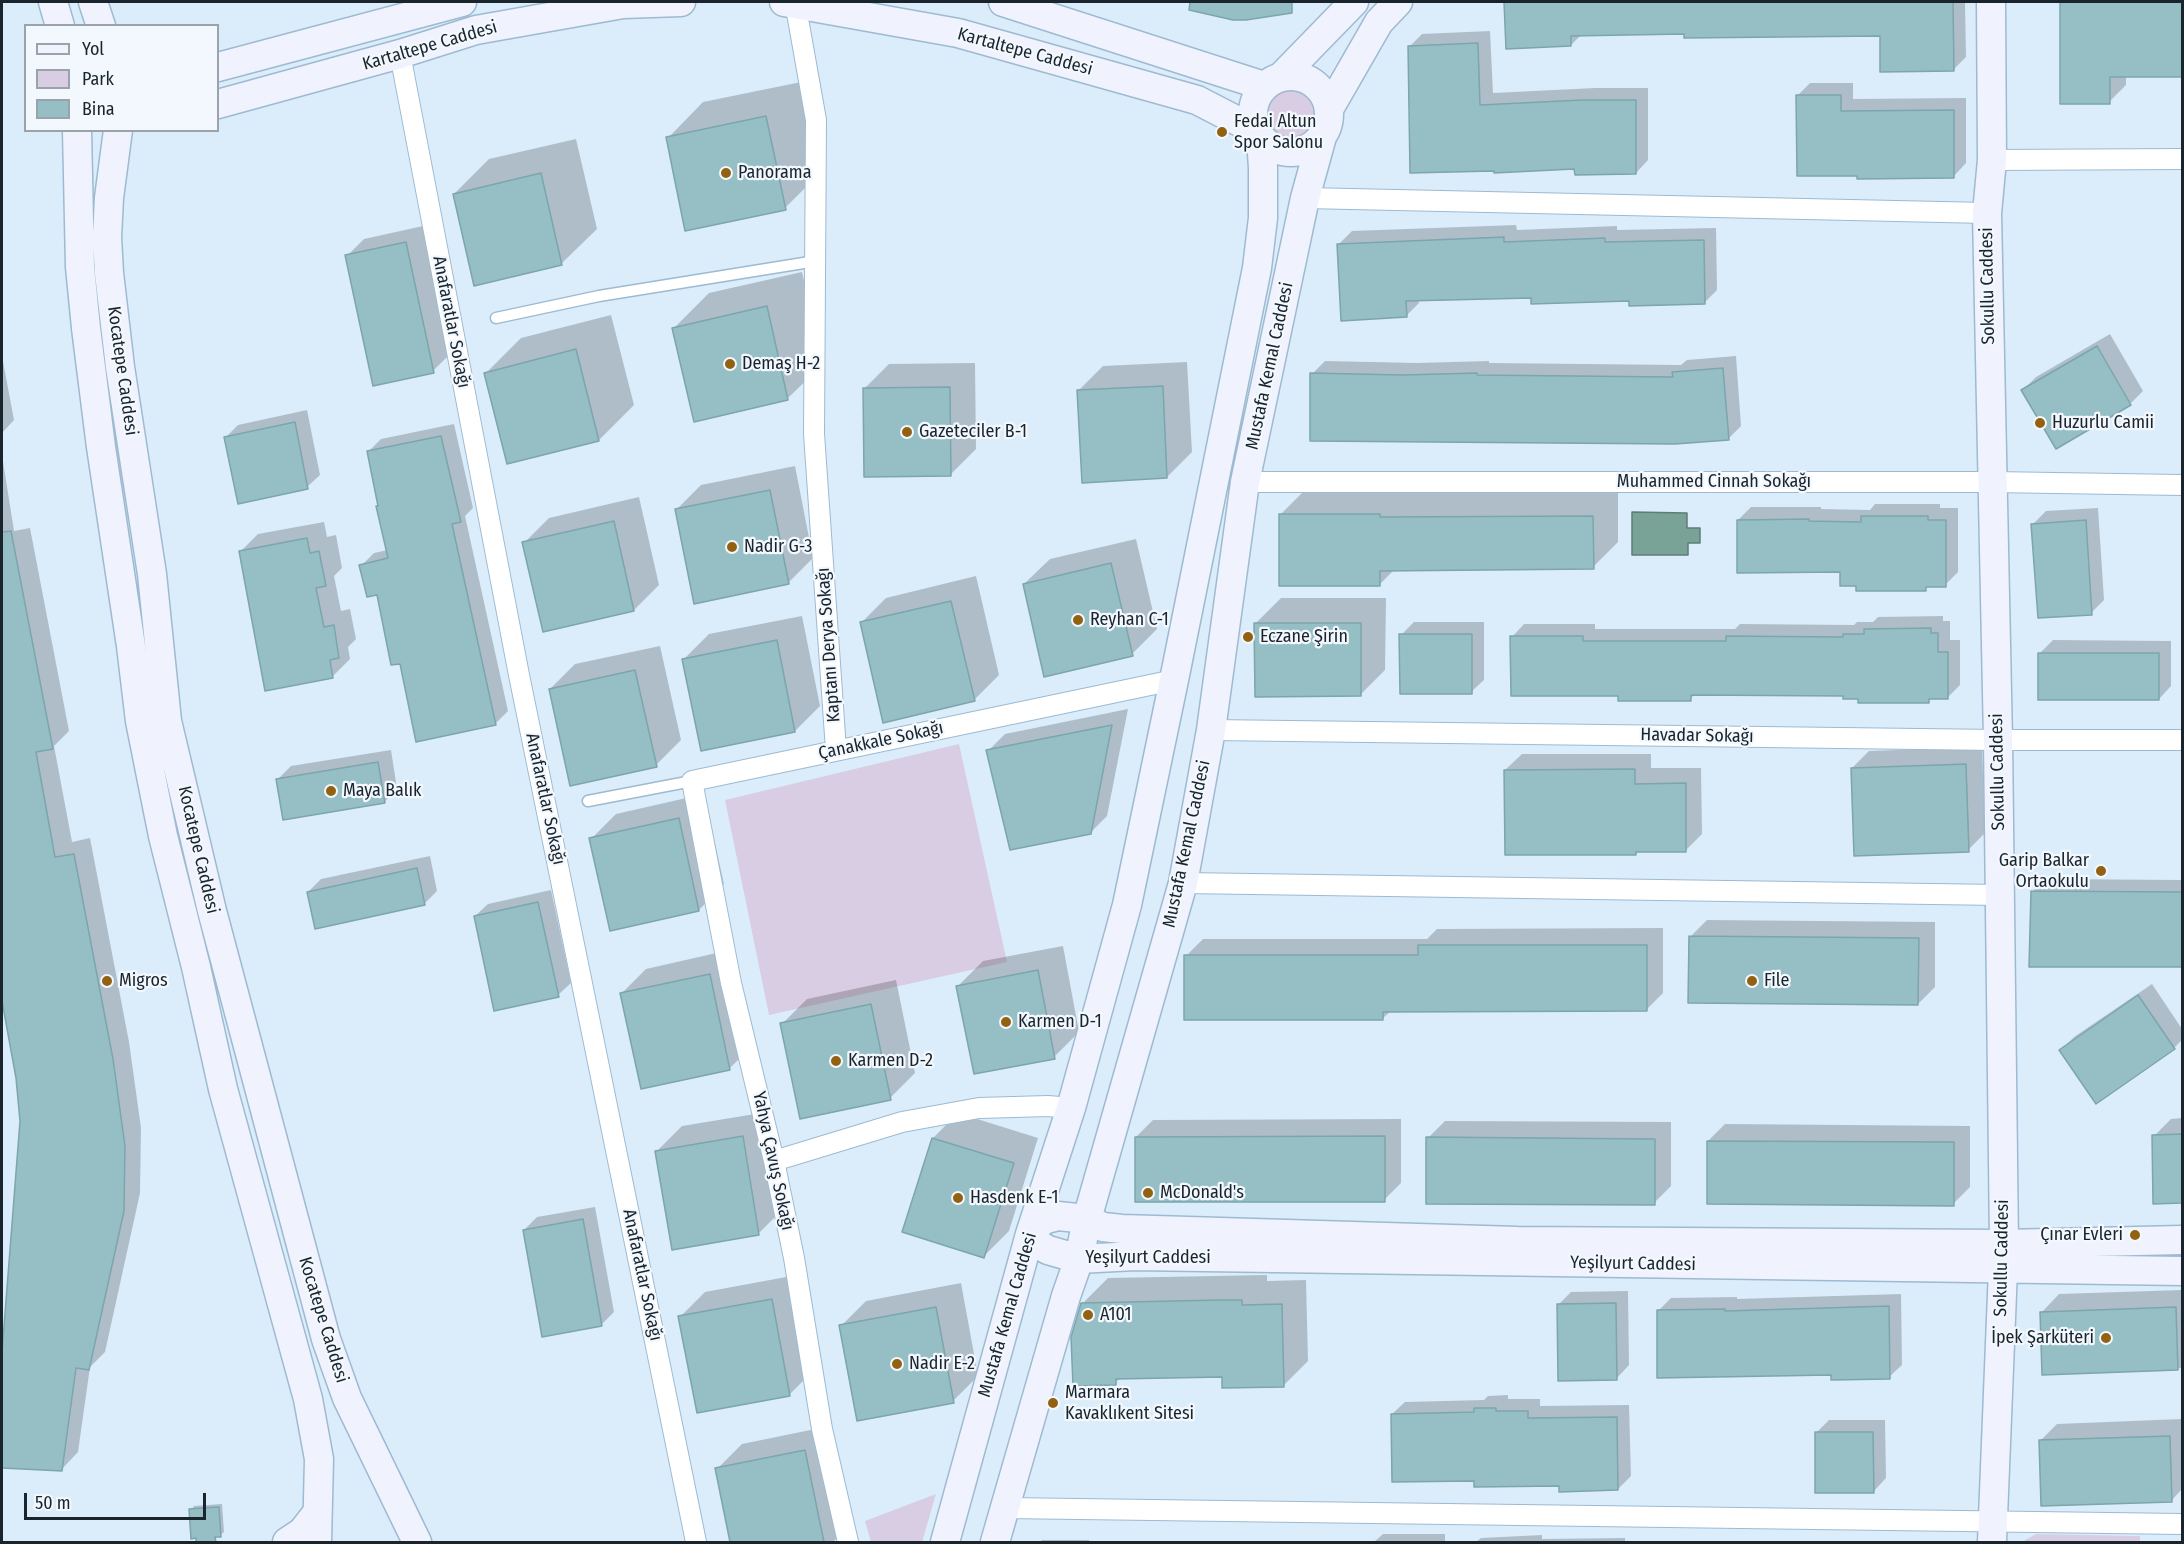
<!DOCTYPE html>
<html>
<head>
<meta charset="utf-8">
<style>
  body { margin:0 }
  #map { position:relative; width:2184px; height:1544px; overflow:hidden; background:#dbedfb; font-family:"Fira Sans Condensed",sans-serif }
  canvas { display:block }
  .frame { position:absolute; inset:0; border:3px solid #19242d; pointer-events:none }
  .legend { position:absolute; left:24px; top:24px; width:195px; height:108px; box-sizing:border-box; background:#f2f8fd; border:2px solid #9ba3aa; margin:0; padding:8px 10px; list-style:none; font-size:18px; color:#19242d }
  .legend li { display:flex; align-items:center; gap:12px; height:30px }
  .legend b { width:30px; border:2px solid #9ba3aa }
  .scale { position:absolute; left:24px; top:1493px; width:182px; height:27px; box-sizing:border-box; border:3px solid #19242d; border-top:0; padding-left:8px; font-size:18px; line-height:21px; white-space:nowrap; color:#19242d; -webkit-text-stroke:4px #f2f8fd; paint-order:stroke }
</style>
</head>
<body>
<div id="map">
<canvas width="2184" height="1544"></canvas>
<div class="frame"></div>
<ul class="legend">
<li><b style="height:8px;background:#f0f2fe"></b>Yol</li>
<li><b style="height:16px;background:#d9cde3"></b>Park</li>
<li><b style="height:16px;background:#95bec5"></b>Bina</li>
</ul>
<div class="scale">50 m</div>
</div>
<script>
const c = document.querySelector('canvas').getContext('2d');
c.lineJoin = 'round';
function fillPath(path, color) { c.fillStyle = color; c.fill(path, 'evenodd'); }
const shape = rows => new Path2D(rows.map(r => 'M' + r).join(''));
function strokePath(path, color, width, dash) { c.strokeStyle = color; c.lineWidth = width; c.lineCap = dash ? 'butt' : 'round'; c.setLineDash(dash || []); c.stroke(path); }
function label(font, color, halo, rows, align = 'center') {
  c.font = font + ' "Fira Sans Condensed",sans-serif'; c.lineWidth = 4.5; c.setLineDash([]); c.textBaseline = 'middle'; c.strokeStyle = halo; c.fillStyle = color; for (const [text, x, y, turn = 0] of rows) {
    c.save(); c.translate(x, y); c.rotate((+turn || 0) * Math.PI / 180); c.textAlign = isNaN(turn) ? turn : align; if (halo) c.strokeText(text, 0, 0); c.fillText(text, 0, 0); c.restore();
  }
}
fillPath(shape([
  '1267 115a25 25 0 1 1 50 0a25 25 0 1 1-50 0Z',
  [959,744,1007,962,769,1015,725,800],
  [936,1494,922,1542,871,1542,865,1521],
  [2036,1534,2140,1536,2140,1542,2024,1542,2025,1540]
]), '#d9cde3');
const water = shape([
  [1632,512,1687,513,1687,528,1700,528,1700,543,1688,543,1688,555,1632,555,1632,512]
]);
fillPath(water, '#7aa397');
strokePath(water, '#5d7d77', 1.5);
fillPath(shape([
  [1195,2,1286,2,1282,5,1210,11],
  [1506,2,1965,2,1966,57,1953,70,1881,35,1686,33,1581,35,1571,45,1507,47],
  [2062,2,2182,2,2182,76,2126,76,2126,85,2109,102,2062,102],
  [1490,31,1493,93,1595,88,1648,88,1648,160,1636,173,1576,168,1495,172,1409,47,1422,34],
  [801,82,820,173,785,208,668,138,703,102],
  [1810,83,1853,83,1853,99,1966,98,1966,163,1954,176,1797,96],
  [576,139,597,229,561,264,454,194,489,159],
  [1516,225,1517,230,1617,226,1617,230,1716,228,1717,290,1704,303,1532,296,1418,299,1419,303,1406,316,1339,244,1352,231],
  [423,226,450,354,433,371,347,256,364,239],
  [802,272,823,364,787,399,674,328,709,293],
  [611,315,634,405,599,440,486,373,521,338],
  [2110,334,2143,391,2130,404,2023,390,2036,377],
  [2,356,14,420,2,433],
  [1736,356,1741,426,1729,438,1312,374,1325,361,1417,363,1489,361,1489,363,1681,365,1687,360],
  [1187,362,1192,452,1167,477,1078,391,1103,366],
  [975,363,976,449,951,474,864,389,889,364],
  [307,410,320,475,307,487,225,438,238,425],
  [454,424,473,508,465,516,508,711,495,724,401,662,378,593,361,566,374,553,388,550,368,452,381,439],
  [2,455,14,531,30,528,69,731,54,746,72,842,90,838,129,1042,141,1128,140,1193,105,1352,90,1367,78,1452,62,1469,2,1466,2,1370,22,1121,17,1078,2,993],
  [795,466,813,558,788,583,676,510,701,485],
  [1404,489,1404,492,1618,491,1618,542,1593,567,1395,569,1380,584,1280,515,1305,490],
  [639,497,659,585,634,610,524,543,549,518],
  [1875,504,1940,504,1940,508,1958,508,1958,572,1945,585,1929,585,1925,589,1857,585,1842,571,1738,520,1751,507,1821,507,1821,509,1870,510],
  [2098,508,2104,600,2091,613,2033,524,2046,511],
  [324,522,327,537,336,535,342,568,334,576,341,611,350,609,356,639,348,647,350,659,333,676,241,551,258,534],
  [1136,539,1157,629,1132,654,1024,584,1050,559],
  [976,576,999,675,974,700,861,623,886,598],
  [1281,598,1386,598,1385,670,1360,695,1256,623],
  [802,616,820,706,795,731,684,659,709,634],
  [1943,616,1943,621,1950,621,1950,640,1960,640,1960,685,1948,697,1932,697,1928,701,1844,695,1695,694,1690,699,1619,694,1512,637,1524,624,1595,624,1595,629,1735,629,1740,624,1854,625,1857,622,1873,622,1878,617],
  [1414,622,1484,622,1484,680,1471,692,1401,635],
  [2053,640,2171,641,2171,686,2159,699,2040,653],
  [660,646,681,740,656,765,550,689,575,664],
  [1128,709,1107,816,1090,833,988,751,1005,734],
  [1982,747,1985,833,1968,850,1852,768,1869,751],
  [391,750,397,789,384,802,278,779,291,766],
  [1522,754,1651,754,1651,768,1701,768,1702,834,1686,850,1638,851,1635,853,1505,770],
  [704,794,724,884,699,910,591,839,616,814],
  [430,856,437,891,424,904,308,892,321,879],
  [2045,879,2182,880,2182,965,2031,966,2032,892],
  [551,890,571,983,558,995,475,916,488,904],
  [1707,920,1935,922,1935,987,1918,1004,1690,937],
  [1663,928,1663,993,1646,1010,1391,1011,1383,1018,1186,956,1203,939,1427,939,1437,929],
  [1063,946,1079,1032,1054,1057,958,986,983,961],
  [734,949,755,1043,730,1068,621,994,646,969],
  [896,980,915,1073,890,1098,782,1024,807,999],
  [2152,984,2182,1029,2182,1040,2174,1048,2061,1050,2074,1037],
  [767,1112,783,1209,758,1234,657,1151,682,1126],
  [958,1113,1038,1138,1009,1231,984,1256,933,1138],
  [2182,1118,2182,1202,2155,1202,2154,1136,2171,1119],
  [1401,1119,1401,1183,1384,1200,1136,1137,1153,1120],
  [1445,1121,1671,1122,1671,1186,1654,1203,1428,1138],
  [1725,1124,1970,1126,1970,1187,1953,1204,1708,1141],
  [595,1207,614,1312,601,1325,524,1230,537,1217],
  [797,1275,814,1370,789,1395,680,1317,705,1292],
  [1267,1275,1267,1281,1306,1280,1308,1361,1283,1386,1223,1376,1121,1377,1115,1383,1083,1303,1108,1278],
  [961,1283,978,1376,953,1401,841,1326,866,1301],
  [2182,1290,2182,1368,2044,1373,2042,1312,2059,1294],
  [1628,1291,1629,1365,1617,1378,1558,1305,1571,1292],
  [1901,1294,1902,1365,1889,1377,1832,1373,1658,1311,1671,1298,1737,1297,1737,1299],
  [1508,1395,1508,1399,1540,1399,1540,1406,1629,1405,1631,1476,1618,1489,1476,1479,1392,1414,1405,1402,1484,1400,1488,1396],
  [2182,1419,2182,1489,2172,1500,2040,1441,2057,1424],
  [1829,1420,1885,1420,1886,1478,1874,1491,1816,1433],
  [830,1426,850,1525,833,1542,731,1542,717,1469,742,1444],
  [222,1504,224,1532,220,1535,191,1510,194,1506],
  [1383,1534,1445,1534,1445,1542,1374,1542],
  [1542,1535,1542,1539,1625,1538,1625,1542,1476,1542,1481,1538],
  [1042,1540,1089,1540,1089,1542,1039,1542]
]), '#0003');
const building = shape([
  [1190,2,1292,2,1292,13,1246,20,1233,20,1189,10,1190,2],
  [1504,2,1953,2,1954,71,1880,72,1880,36,1684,38,1684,34,1571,36,1571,46,1506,49,1504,2],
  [2060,2,2182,2,2182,77,2110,77,2110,104,2060,104,2060,2],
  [1478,43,1480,105,1582,100,1636,100,1636,174,1575,175,1574,169,1494,173,1494,171,1410,173,1408,46,1478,43],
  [1796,95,1841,95,1841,111,1954,110,1954,178,1857,179,1857,176,1797,176,1796,95],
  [766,116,786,210,685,231,666,137,766,116],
  [541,173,562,265,474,286,453,194,541,173],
  [1504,237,1504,242,1605,238,1605,242,1704,240,1705,304,1629,306,1629,301,1531,304,1531,298,1406,301,1407,317,1341,321,1337,244,1504,237],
  [406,242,434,373,373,386,345,255,406,242],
  [767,306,788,400,694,422,672,328,767,306],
  [2097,346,2131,405,2056,449,2021,390,2097,346],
  [576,349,599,441,507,464,484,373,576,349],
  [1723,368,1729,440,1675,444,1310,441,1310,373,1403,375,1477,373,1477,375,1673,377,1672,372,1723,368],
  [1163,386,1167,478,1082,483,1077,390,1163,386],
  [950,387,951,476,864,477,863,388,950,387],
  [295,422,308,489,238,504,224,437,295,422],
  [441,436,461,522,452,524,496,725,416,742,400,664,391,665,377,595,367,597,359,565,388,558,376,506,378,506,367,451,441,436],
  [770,490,789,584,694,604,675,509,770,490],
  [1279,514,1380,514,1380,517,1593,516,1594,569,1380,571,1380,586,1279,586,1279,514],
  [1861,516,1928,516,1928,520,1946,520,1946,587,1926,587,1926,591,1856,591,1856,586,1840,586,1840,572,1737,573,1737,520,1809,519,1809,521,1861,522,1861,516],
  [2086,520,2092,615,2038,618,2031,524,2086,520],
  [614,521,634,611,543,632,522,542,614,521],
  [11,531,53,749,36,752,55,857,74,854,113,1059,125,1146,124,1211,89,1370,76,1368,62,1471,2,1468,2,1352,20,1121,16,1078,2,1001,2,532,11,531],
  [307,538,310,553,319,551,326,586,316,588,324,627,334,625,339,658,330,660,333,678,265,691,239,551,307,538],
  [1111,563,1133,656,1044,677,1023,584,1111,563],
  [951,601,975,701,883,723,860,622,951,601],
  [1254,623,1361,623,1361,696,1255,697,1254,623],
  [1931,628,1931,633,1938,633,1938,652,1948,652,1948,699,1929,699,1929,703,1858,703,1858,699,1843,699,1843,696,1691,695,1691,701,1618,701,1618,696,1511,696,1510,636,1583,636,1583,641,1726,641,1726,636,1843,637,1843,634,1864,634,1864,629,1931,628],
  [1399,634,1472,634,1472,694,1400,694,1399,634],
  [777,640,795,732,701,751,682,659,777,640],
  [2038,653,2159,653,2159,700,2038,700,2038,653],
  [635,670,657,767,570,786,549,689,635,670],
  [1112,725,1091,834,1010,850,986,750,1112,725],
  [378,762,385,803,283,820,276,779,378,762],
  [1966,764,1969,852,1854,856,1851,768,1966,764],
  [1635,769,1635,784,1686,783,1686,852,1636,852,1636,855,1505,855,1504,770,1635,769],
  [679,818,699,911,610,931,589,838,679,818],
  [417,868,425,905,315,929,307,892,417,868],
  [2031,891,2182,892,2182,967,2029,967,2031,891],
  [538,902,559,997,494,1011,474,916,538,902],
  [1689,936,1919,938,1918,1005,1688,1003,1689,936],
  [1418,945,1647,945,1647,1011,1383,1012,1383,1020,1184,1020,1184,955,1418,955,1418,945],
  [1038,970,1055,1059,974,1074,956,986,1038,970],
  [710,974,730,1070,641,1089,620,993,710,974],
  [2138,995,2175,1049,2096,1104,2059,1050,2138,995],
  [871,1004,891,1100,800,1119,780,1023,871,1004],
  [2182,1134,2182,1203,2153,1204,2152,1135,2182,1134],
  [743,1136,759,1235,672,1250,655,1151,743,1136],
  [1385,1136,1385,1202,1135,1202,1135,1137,1385,1136],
  [1426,1137,1655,1139,1655,1205,1426,1204,1426,1137],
  [932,1138,1014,1163,984,1258,902,1232,932,1138],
  [1707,1141,1954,1142,1954,1206,1707,1204,1707,1141],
  [583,1219,602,1326,542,1337,523,1230,583,1219],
  [772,1299,790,1396,697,1413,678,1316,772,1299],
  [1220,1300,1242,1300,1242,1305,1282,1304,1284,1387,1222,1388,1222,1377,1116,1379,1116,1385,1073,1386,1071,1337,1081,1303,1220,1300],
  [1616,1303,1617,1380,1558,1381,1557,1304,1616,1303],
  [1889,1306,1890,1379,1831,1380,1831,1375,1657,1378,1657,1310,1725,1309,1725,1311,1889,1306],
  [936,1307,954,1403,857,1421,839,1325,936,1307],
  [2176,1307,2178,1370,2042,1375,2040,1312,2176,1307],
  [1474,1408,1496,1408,1496,1411,1528,1411,1528,1418,1617,1417,1618,1490,1559,1492,1559,1486,1474,1487,1474,1481,1392,1482,1391,1414,1474,1412,1474,1408],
  [1815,1432,1873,1432,1874,1493,1815,1493,1815,1432],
  [2170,1436,2172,1502,2041,1506,2039,1440,2170,1436],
  [805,1450,824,1542,730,1542,715,1468,805,1450],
  [219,1507,221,1537,215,1537,216,1542,196,1542,196,1538,191,1539,189,1509,219,1507]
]);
fillPath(building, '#95bec5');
strokePath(building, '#7ca5ac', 1.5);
const lane = shape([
  [496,318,599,296,816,261],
  [588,801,692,781]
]);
const street = shape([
  [795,2,816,120,814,434,836,750],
  [400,54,519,675,696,1542],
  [1992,160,2182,159],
  [1305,198,1987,213],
  [1245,482,1992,482,2182,485],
  [1211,730,1998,740,2182,740],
  [1183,883,2000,895],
  [774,1161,902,1122,979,1108,1048,1106,1071,1108],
  [1005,1508,2182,1524],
  [848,1542,822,1429,794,1258,774,1161,731,983,692,781,1174,680]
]);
const secondary = shape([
  [53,2,60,26],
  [93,2,101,26],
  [784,2,958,33,1197,100,1257,131],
  [1003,2,1264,86],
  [1991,2,1992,160,1987,213,1998,740,2004,1244,1992,1542],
  [218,67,462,2],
  '1253 114a38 38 0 1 1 76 0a38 38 0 1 1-76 0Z',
  [1281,77,1354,2],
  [218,104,400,54,476,30,623,4,681,2],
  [1329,109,1379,22,1398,2],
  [77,130,80,267,86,328,101,447,131,646,140,721,163,836,196,967,223,1089,308,1399,319,1459,317,1542],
  [118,130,109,198,107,237,109,273,120,367,152,574,167,721,212,911,326,1339,347,1398,417,1542],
  [1030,1234,1043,1220,1058,1216,1087,1219,1103,1227,1122,1229,1517,1241,2004,1244,2182,1240],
  [1030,1234,1036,1243,1048,1250,1079,1259,1135,1256,2182,1271],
  [287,1542,302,1532,316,1514],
  [945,1542,1030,1234,1071,1108,1127,905,1174,680,1257,268,1263,218,1263,168,1261,138],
  [995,1542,1066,1296,1079,1259,1087,1219,1183,883,1211,730,1245,482,1305,198,1323,133]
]);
strokePath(lane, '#9dbad1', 13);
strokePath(street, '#9dbad1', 22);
strokePath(secondary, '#9dbad1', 31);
strokePath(lane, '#fff', 10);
strokePath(street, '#fff', 20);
strokePath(secondary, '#f0f2fe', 28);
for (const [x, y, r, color] of [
  [1222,132,6,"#936112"],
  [726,173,6,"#936112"],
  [730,364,6,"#936112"],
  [2040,423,6,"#936112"],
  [907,432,6,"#936112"],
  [732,547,6,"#936112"],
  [1078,620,6,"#936112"],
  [1248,637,6,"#936112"],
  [331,791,6,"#936112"],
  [2101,871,6,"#936112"],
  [107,981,6,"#936112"],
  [1752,981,6,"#936112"],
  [1006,1022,6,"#936112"],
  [836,1061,6,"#936112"],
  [1148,1193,6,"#936112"],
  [958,1198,6,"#936112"],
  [2135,1235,6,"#936112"],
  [1088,1315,6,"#936112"],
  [2106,1338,6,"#936112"],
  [897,1364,6,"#936112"],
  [1053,1403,6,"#936112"]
]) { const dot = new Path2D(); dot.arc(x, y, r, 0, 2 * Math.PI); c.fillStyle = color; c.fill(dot); strokePath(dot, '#f2f8fd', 2); }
label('18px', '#19242d', '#f2f8fd', [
  ["Kartaltepe Caddesi",430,46,-16],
  ["Kartaltepe Caddesi",1025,52,15],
  ["Sokullu Caddesi",1988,286,-91],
  ["Anafaratlar Sokağı",451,322,79],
  ["Mustafa Kemal Caddesi",1270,366,-78],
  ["Kocatepe Caddesi",122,371,82],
  ["Muhammed Cinnah Sokağı",1714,482],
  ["Kaptanı Derya Sokağı",829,645,-94],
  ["Havadar Sokağı",1697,736,1],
  ["Çanakkale Sokağı",881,741,-12],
  ["Sokullu Caddesi",1998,772,-91],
  ["Anafaratlar Sokağı",545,799,78],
  ["Mustafa Kemal Caddesi",1187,844,-78],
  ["Kocatepe Caddesi",198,850,77],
  ["Yahya Çavuş Sokağı",773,1161,78],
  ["Yeşilyurt Caddesi",1148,1258],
  ["Sokullu Caddesi",2002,1258,-89],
  ["Yeşilyurt Caddesi",1633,1264,1],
  ["Anafaratlar Sokağı",642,1275,78],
  ["Mustafa Kemal Caddesi",1008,1315,-74],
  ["Kocatepe Caddesi",323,1320,73]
]);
label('18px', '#19242d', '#f2f8fd', [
  ["Fedai Altun",1234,122],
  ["Spor Salonu",1234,143],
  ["Panorama",738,173],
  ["Demaş H-2",742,364],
  ["Huzurlu Camii",2052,423],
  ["Gazeteciler B-1",919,432],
  ["Nadir G-3",744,547],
  ["Reyhan C-1",1090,620],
  ["Eczane Şirin",1260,637],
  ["Maya Balık",343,791],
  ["Garip Balkar",2089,861,"right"],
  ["Ortaokulu",2089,882,"right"],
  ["Migros",119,981],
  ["File",1764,981],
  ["Karmen D-1",1018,1022],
  ["Karmen D-2",848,1061],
  ["McDonald's",1160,1193],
  ["Hasdenk E-1",970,1198],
  ["Çınar Evleri",2123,1235,"right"],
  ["A101",1100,1315],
  ["İpek Şarküteri",2094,1338,"right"],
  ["Nadir E-2",909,1364],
  ["Marmara",1065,1393],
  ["Kavaklıkent Sitesi",1065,1414]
], 'left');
</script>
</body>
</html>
